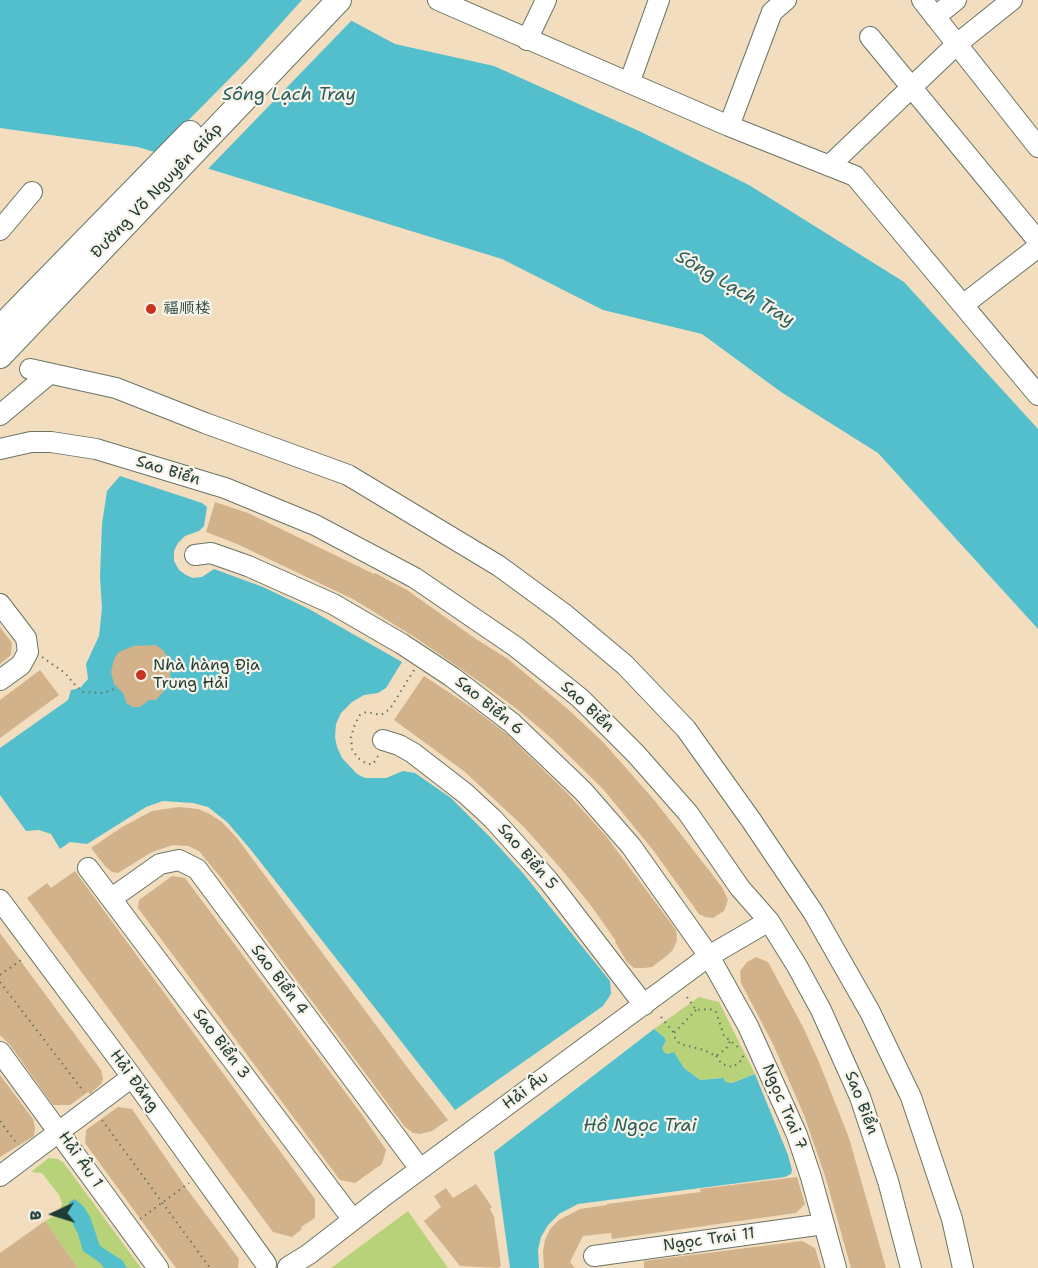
<!DOCTYPE html>
<html>
<head>
<meta charset="utf-8">
<style>
  body { margin:0 }
  #map { position:relative; width:1038px; height:1268px; overflow:hidden; background:#f3ddbf; font-family:"Shantell Sans",sans-serif }
  canvas { display:block }
  .north { position:absolute; left:24px; top:1184px; width:60px; height:60px; -webkit-text-stroke:4px #f7f3e8; paint-order:stroke; rotate:266deg; font-size:16px; font-weight:700; line-height:24px; text-align:center; color:#1f3d34 }
  .north::after { content:''; display:block; margin:auto; width:21px; height:27px; background:#1f3d34; clip-path:polygon(50% 0,100% 100%,50% 72%,0 100%) }
</style>
</head>
<body>
<div id="map">
<canvas width="1038" height="1268"></canvas>
<div class="north">B</div>
</div>
<script>
const c = document.querySelector('canvas').getContext('2d');
c.lineJoin = 'round';
function fillPath(path, color) { c.fillStyle = color; c.fill(path, 'evenodd'); }
const shape = rows => new Path2D(rows.map(r => 'M' + r).join(''));
function strokePath(path, color, width, dash) { c.strokeStyle = color; c.lineWidth = width; c.lineCap = dash ? 'butt' : 'round'; c.setLineDash(dash || []); c.stroke(path); }
function label(font, color, halo, rows, align = 'center') {
  c.font = font + ' "Shantell Sans","LXGW WenKai TC",sans-serif'; c.lineWidth = 4.5; c.setLineDash([]); c.textBaseline = 'middle'; c.strokeStyle = halo; c.fillStyle = color; for (const [text, x, y, turn = 0] of rows) {
    c.save(); c.translate(x, y); c.rotate((+turn || 0) * Math.PI / 180); c.textAlign = isNaN(turn) ? turn : align; if (halo) c.strokeText(text, 0, 0); c.fillText(text, 0, 0); c.restore();
  }
}
fillPath(shape([
  [699,997,719,1002,755,1074,732,1083,726,1082,723,1078,700,1080,684,1068,674,1052,667,1054,664,1052,662,1048,666,1041,664,1037,654,1029],
  [49,1158,58,1159,63,1162,141,1268,78,1268,45,1221,60,1213,62,1203,59,1195,42,1173,31,1172],
  [408,1211,448,1268,331,1268]
]), '#b7d278');
fillPath(shape([
  [0,0,313,0,395,44,494,66,639,131,749,185,904,282,1038,429,1038,629,878,453,781,392,702,334,603,310,502,259,138,147,0,128],
  [120,476,202,503,207,507,204,526,199,531,185,536,178,543,174,551,174,561,179,570,186,575,193,578,202,577,214,569,263,587,309,609,402,662,386,688,378,693,364,695,352,702,341,713,336,724,335,737,337,747,342,758,357,774,365,778,386,778,403,771,415,773,451,798,491,838,522,872,610,981,611,994,603,1006,455,1110,251,850,227,822,208,807,193,803,163,801,146,807,87,844,70,842,60,849,51,834,39,830,26,831,0,795,0,748,68,700,71,690,80,688,88,679,86,664,99,636,102,608,100,577,102,524,107,491],
  [654,1029,664,1037,666,1041,662,1048,664,1052,667,1054,674,1052,684,1068,700,1080,723,1078,726,1082,732,1083,755,1074,788,1155,792,1170,791,1174,785,1177,578,1204,559,1214,548,1225,541,1237,538,1250,539,1268,510,1268,494,1152],
  [75,1199,84,1207,90,1217,100,1246,122,1260,127,1268,104,1268,99,1262,83,1251,78,1234,67,1212,69,1202]
]), '#53bfcc');
fillPath(shape([
  [302,0,320,0,354,18,206,171,154,155,247,61]
]), '#f3ddbf');
fillPath(shape([
  [215,502,248,513,374,574,375,573,407,590,476,639,508,659,570,711,603,742,655,801,722,887,728,900,724,911,713,918,705,917,699,914,653,850,603,789,550,737,517,709,487,687,416,638,353,599,237,544,206,532],
  [0,627,12,643,11,655,0,664],
  [156,645,164,651,167,657,166,662,171,669,170,678,164,684,164,691,156,700,149,700,140,707,133,707,127,704,123,693,114,684,111,672,114,659,119,652,133,646],
  [40,670,59,695,0,738,0,700],
  [424,676,471,707,507,734,568,794,606,836,676,930,677,940,673,950,664,958,652,967,644,968,634,968,627,962,615,942,616,941,589,903,562,870,525,828,465,772,394,720],
  [179,807,198,809,208,813,222,822,237,838,410,1071,448,1120,432,1131,420,1134,413,1133,405,1127,221,878,199,851,188,846,173,845,152,852,118,873,112,872,105,866,91,848,122,827,152,811],
  [75,871,315,1199,315,1218,301,1227,302,1229,292,1237,273,1232,27,898,47,883,51,888],
  [172,876,185,878,363,1116,386,1150,382,1164,355,1183,340,1180,138,908,139,900],
  [0,933,101,1070,103,1079,101,1084,90,1094,88,1092,70,1105,53,1105,10,1045,0,1035],
  [756,957,768,962,803,1027,819,1062,849,1138,886,1268,851,1268,826,1179,804,1115,773,1044,741,983,740,971,747,962],
  [0,1075,33,1119,35,1128,34,1136,0,1157],
  [118,1107,132,1109,187,1189,239,1259,238,1268,176,1268,85,1143,86,1130],
  [797,1177,805,1204,796,1213,612,1239,611,1233,583,1236,570,1262,575,1268,544,1268,543,1252,545,1240,550,1229,559,1220,580,1209,607,1205,607,1204,701,1192,700,1189],
  [476,1184,492,1207,490,1209,494,1217,501,1266,498,1268,460,1266,424,1221,441,1207,434,1196,446,1188,453,1198],
  [45,1221,78,1268,0,1268,0,1253],
  [802,1241,815,1248,821,1268,644,1268,644,1261]
]), '#d2b28a');
const minor = shape([
  [438,0,729,126,855,176,1038,395],
  [922,0,1038,147],
  [935,17,956,0],
  [870,37,1038,241],
  [527,40,546,0],
  [630,81,659,0],
  [729,126,772,12,786,0],
  [829,166,957,44,1012,0],
  [0,230,32,192],
  [963,305,1038,247],
  [30,369,116,388,205,423,348,475,499,566,563,613,625,665,686,729,751,820,813,912,870,1012,911,1097,952,1219,963,1268],
  [0,415,49,374],
  [0,449,31,442,51,442,96,449,225,488,315,525,415,578,516,647,580,698,636,754,688,813,740,888,769,921,797,966,821,1010,860,1097,888,1181,911,1268],
  [195,555,211,553,248,566,333,604,402,644,452,677,512,723,583,791,631,846,709,956,748,1026,797,1135,811,1177,836,1268],
  [0,604,26,638,28,652,21,665,0,680],
  [383,740,399,745,413,753,466,794,493,819,548,880,644,1005],
  [88,868,353,1220],
  [112,898,160,864,179,860,197,869,420,1169],
  [0,900,132,1077,266,1264],
  [0,1052,158,1268],
  [0,1176,132,1077],
  [594,1256,824,1224],
  [288,1267,309,1254,384,1196,709,956,769,921]
]);
const major = shape([
  [0,328,190,133],
  [0,356,339,0]
]);
strokePath(minor, '#697565', 22);
strokePath(major, '#697565', 26);
strokePath(shape([
  [42,657,65,673,75,685,83,692,103,693,117,688],
  [378,756,373,764,367,764,358,758,352,749,351,737,355,724,360,715,366,712,381,715,390,709,414,670],
  [0,975,24,958],
  [0,982,84,1092],
  [687,997,696,1010,710,1009,716,1012,724,1036,739,1048],
  [696,1010,674,1033,675,1038,680,1044,704,1050,716,1056,726,1049,730,1041],
  [661,1017,674,1033],
  [716,1056,722,1064,733,1067,743,1059,743,1054],
  [102,1120,210,1268],
  [0,1121,17,1144],
  [140,1219,189,1183]
]), '#697565', 2, [1.5, 4.5]);
strokePath(minor, '#fff', 20);
strokePath(major, '#fff', 24);
for (const [x, y, r, color] of [
  [151,309,6,"#c8321e"],
  [141,675,6,"#c8321e"]
]) { const dot = new Path2D(); dot.arc(x, y, r, 0, 2 * Math.PI); c.fillStyle = color; c.fill(dot); strokePath(dot, '#f7f3e8', 2); }
label('16px', '#1f3d34', '#f7f3e8', [
  ["Đường Võ Nguyên Giáp",157,191,-46],
  ["Sao Biển",168,471,17],
  ["Sao Biển 6",489,706,39],
  ["Sao Biển",587,707,43],
  ["Sao Biển 5",527,857,49],
  ["Sao Biển 4",279,980,53],
  ["Sao Biển 3",221,1044,53],
  ["Hải Đăng",134,1081,54],
  ["Hải Âu",526,1091,-36],
  ["Sao Biển",861,1103,69],
  ["Ngọc Trai 7",784,1107,67],
  ["Hải Âu 1",80,1160,55],
  ["Ngọc Trai 11",709,1240,-8]
]);
label('16px', '#1f3d34', '#f7f3e8', [
  ["福顺楼",163,309],
  ["Nhà hàng Địa",153,666],
  ["Trung Hải",153,684]
], 'left');
label('italic 18px', '#2c5e5a', '#f7f3e8', [
  ["Sông Lạch Tray",289,95],
  ["Sông Lạch Tray",735,289,30],
  ["Hồ Ngọc Trai",640,1126]
]);
</script>
</body>
</html>
